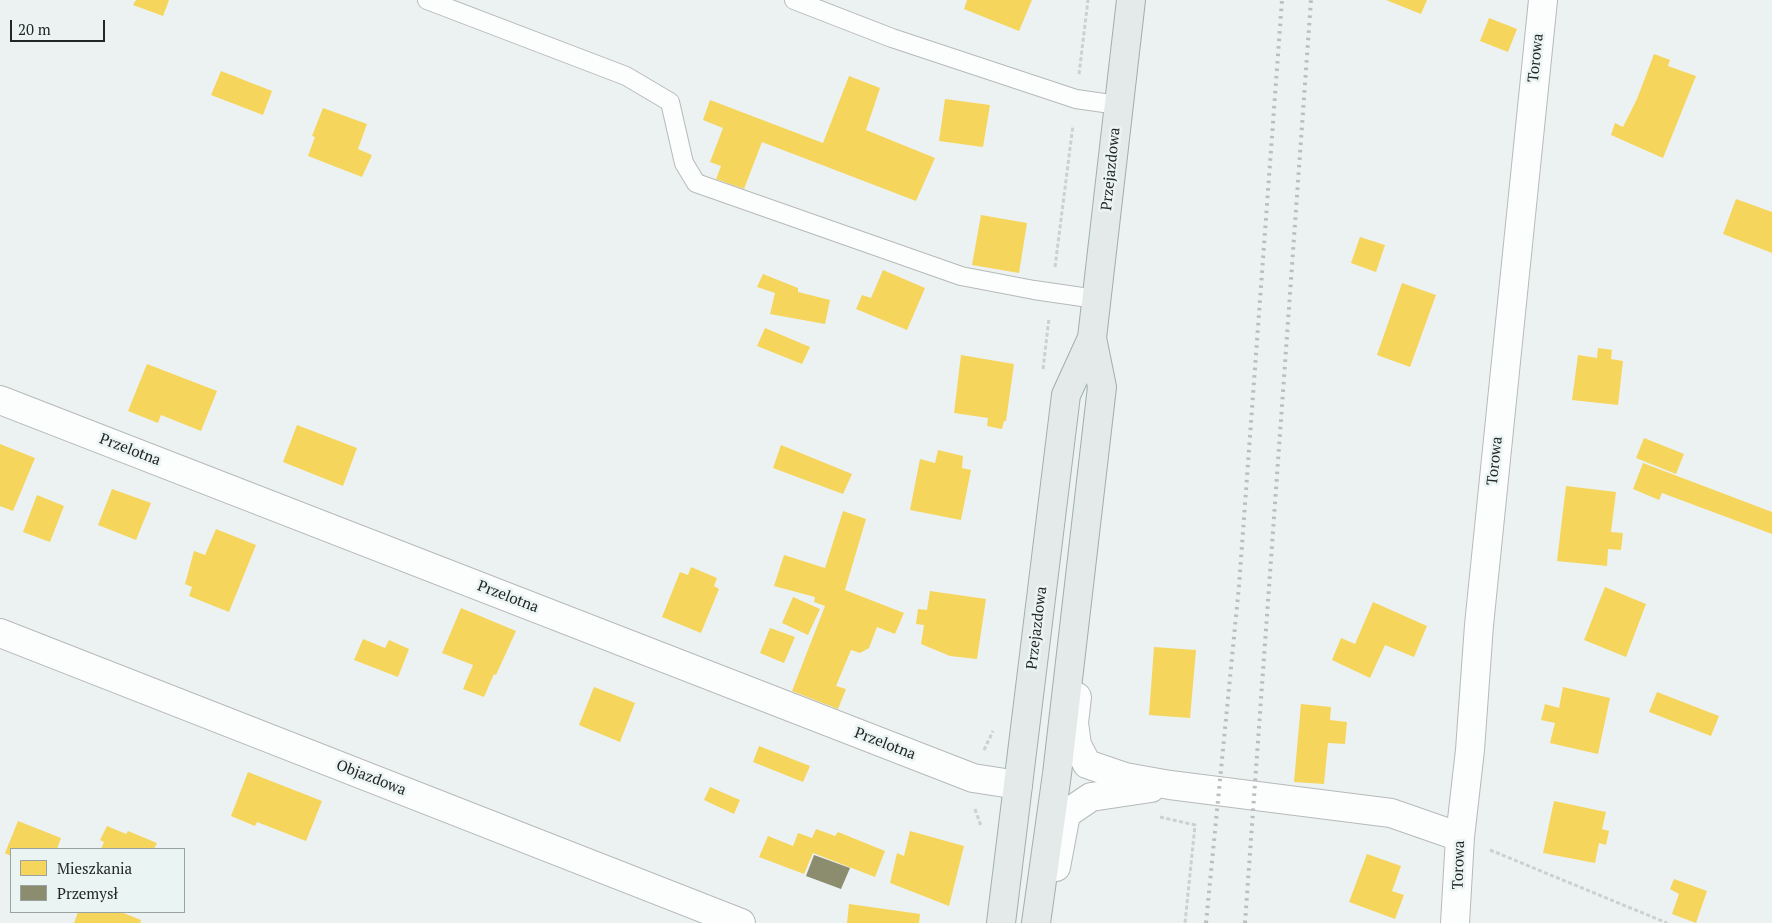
<!DOCTYPE html>
<html>
<head>
<meta charset="utf-8">
<style>
  body { margin:0 }
  #map { position:relative; width:1772px; height:923px; overflow:hidden; background:#ecf2f1; font-family:"PT Serif",serif }
  canvas { display:block }
  .legend { position:absolute; left:10px; top:848px; width:175px; height:65px; box-sizing:border-box; background:#eaf4f3; border:1px solid #9aa2a1; margin:0; padding:6px 9px; list-style:none; font-size:15px; color:#232626 }
  .legend li { display:flex; align-items:center; gap:10px; height:25px }
  .legend b { width:25px; border:1px solid #9aa2a1 }
  .scale { position:absolute; left:10px; top:20px; width:95px; height:22px; box-sizing:border-box; border:2px solid #232626; border-top:0; padding-left:6px; font-size:15px; line-height:18px; white-space:nowrap; color:#232626; -webkit-text-stroke:4px #eaf4f3; paint-order:stroke }
</style>
</head>
<body>
<div id="map">
<canvas width="1772" height="923"></canvas>
<ul class="legend">
<li><b style="height:14px;background:#f6d55c"></b>Mieszkania</li>
<li><b style="height:14px;background:#8c8c6e"></b>Przemysł</li>
</ul>
<div class="scale">20 m</div>
</div>
<script>
const c = document.querySelector('canvas').getContext('2d');
c.lineJoin = 'round';
function fillPath(path, color) { c.fillStyle = color; c.fill(path, 'evenodd'); }
const shape = rows => new Path2D(rows.map(r => 'M' + r).join(''));
function strokePath(path, color, width, dash) { c.strokeStyle = color; c.lineWidth = width; c.lineCap = dash ? 'butt' : 'round'; c.setLineDash(dash || []); c.stroke(path); }
function label(font, color, halo, rows, align = 'center') {
  c.font = font + ' "PT Serif",serif'; c.lineWidth = 5; c.setLineDash([]); c.textBaseline = 'middle'; c.strokeStyle = halo; c.fillStyle = color; for (const [text, x, y, turn = 0] of rows) {
    c.save(); c.translate(x, y); c.rotate((+turn || 0) * Math.PI / 180); c.textAlign = isNaN(turn) ? turn : align; if (halo) c.strokeText(text, 0, 0); c.fillText(text, 0, 0); c.restore();
  }
}
fillPath(shape([
  [136,0,169,0,163,16,133,5],
  [967,0,1032,0,1019,31,964,9],
  [1386,0,1427,0,1421,14],
  [1489,18,1517,29,1508,52,1480,41],
  [1654,54,1670,60,1668,66,1696,76,1663,158,1611,135,1615,123,1623,127,1637,99],
  [221,71,272,91,263,115,211,95],
  [849,76,880,88,866,130,935,158,916,201,762,142,744,189,716,179,721,166,710,162,723,128,703,120,710,100,823,143],
  [945,99,990,105,983,147,939,141],
  [323,108,367,124,358,149,372,155,362,177,308,156,315,137,312,136],
  [1736,199,1772,212,1772,253,1723,234],
  [981,215,1027,223,1019,273,972,265],
  [1360,237,1385,245,1376,272,1351,263],
  [883,270,925,288,907,330,856,309,862,295,871,298],
  [763,274,798,288,798,292,830,300,825,324,770,314,775,293,757,287],
  [1402,283,1436,295,1410,367,1377,355],
  [765,328,810,347,802,364,757,346],
  [1598,348,1612,350,1611,359,1623,361,1618,405,1572,400,1578,355,1597,358],
  [961,355,1014,364,1006,421,1004,421,1002,429,987,426,988,418,954,413],
  [147,364,217,391,201,431,161,415,158,423,128,411],
  [297,425,357,448,343,486,283,462],
  [1644,438,1684,454,1676,474,1636,458],
  [0,444,35,458,13,511,0,506],
  [781,445,852,474,843,494,773,468],
  [938,450,963,456,962,468,971,470,961,520,910,510,920,459,935,463],
  [1643,463,1772,512,1772,534,1662,493,1659,500,1633,489],
  [1566,486,1616,492,1611,532,1623,533,1621,550,1608,549,1607,566,1557,561],
  [112,489,151,503,136,540,98,525],
  [37,495,64,506,50,542,23,532],
  [843,511,866,519,845,590,904,613,895,634,877,627,869,648,860,653,851,650,836,686,846,689,838,709,792,691,825,606,814,602,815,597,774,586,784,555,825,568],
  [216,529,256,545,229,612,189,596,192,587,185,584,194,551,205,555],
  [691,567,717,578,714,586,719,589,701,633,662,617,680,572,688,575],
  [1605,587,1646,604,1626,657,1584,640],
  [930,591,986,599,977,659,950,656,921,644,924,625,916,624,918,609,927,610],
  [793,597,820,609,808,635,782,623],
  [1373,602,1427,626,1414,657,1385,645,1370,678,1332,660,1341,638,1355,644],
  [461,608,516,631,496,675,494,674,484,697,463,689,473,665,442,653],
  [770,628,795,637,784,663,760,653],
  [363,639,385,648,389,640,409,649,398,677,354,660],
  [1154,647,1196,650,1190,718,1149,715],
  [594,687,635,703,620,742,579,725],
  [1563,687,1610,698,1598,754,1550,743,1555,723,1541,720,1545,704,1559,708],
  [1657,692,1719,716,1711,736,1649,712],
  [1301,704,1331,707,1330,720,1347,722,1345,744,1328,743,1324,784,1294,782],
  [759,746,810,766,803,782,753,762],
  [248,772,322,801,306,841,257,822,255,826,231,816],
  [710,787,740,800,734,814,704,800],
  [1554,801,1606,812,1602,829,1609,831,1606,845,1599,843,1595,863,1543,853],
  [18,821,61,838,57,849,11,849,11,856,5,853],
  [107,826,126,834,128,831,157,843,154,849,101,849,104,842,100,840],
  [816,829,835,836,838,832,885,851,875,877,813,853,804,874,759,857,768,836,793,846,798,833,812,838],
  [910,831,964,846,949,906,890,883,897,853,904,856],
  [1367,854,1401,866,1392,891,1404,895,1395,919,1349,902],
  [1674,879,1707,891,1696,923,1672,914,1679,894,1670,889],
  [849,904,920,914,919,923,847,923],
  [78,912,121,912,141,920,140,923,74,923]
]), '#f6d55c');
fillPath(shape([
  [814,855,850,868,841,889,806,876]
]), '#8c8c6e');
const lane = shape([
  [427,0,626,76,670,102,684,163,696,183,961,276,1034,290,1096,299],
  [794,0,892,38,1076,99,1118,105]
]);
const street = shape([
  [0,400,973,778,1018,785],
  [0,633,741,923],
  [1077,697,1074,723,1077,745,1087,764,1125,777,1170,785,1391,813,1460,837],
  [1056,867,1066,814,1091,797,1151,788],
  [1455,923,1460,837,1470,750,1479,625,1543,0]
]);
const primary = shape([
  [1001,923,1066,395,1092,338,1131,0],
  [1036,923,1057,774,1102,387,1092,338]
]);
strokePath(lane, '#b6bab9', 20);
strokePath(street, '#b6bab9', 30);
strokePath(primary, '#9fafad', 30);
strokePath(shape([
  [1079,74,1088,0],
  [1055,267,1073,125],
  [1043,369,1049,318],
  [984,750,993,731],
  [975,809,981,826],
  [1160,817,1195,825,1185,923],
  [1490,850,1667,923]
]), '#cecfcf', 3, [4, 2.5]);
strokePath(lane, '#fcfdfd', 18);
strokePath(street, '#fcfdfd', 28);
strokePath(primary, '#e3eae9', 28);
strokePath(shape([
  [1206,923,1239,586,1282,0],
  [1245,923,1311,0]
]), '#bcbdbd', 4, [2.5, 5]);
label('15px', '#232626', '#eaf4f3', [
  ["Torowa",1536,58,-84],
  ["Przejazdowa",1111,169,-84],
  ["Przelotna",130,450,21],
  ["Torowa",1495,461,-84],
  ["Przelotna",508,597,21],
  ["Przejazdowa",1037,628,-83],
  ["Przelotna",885,744,21],
  ["Objazdowa",371,778,21],
  ["Torowa",1459,865,-88]
]);
</script>
</body>
</html>
